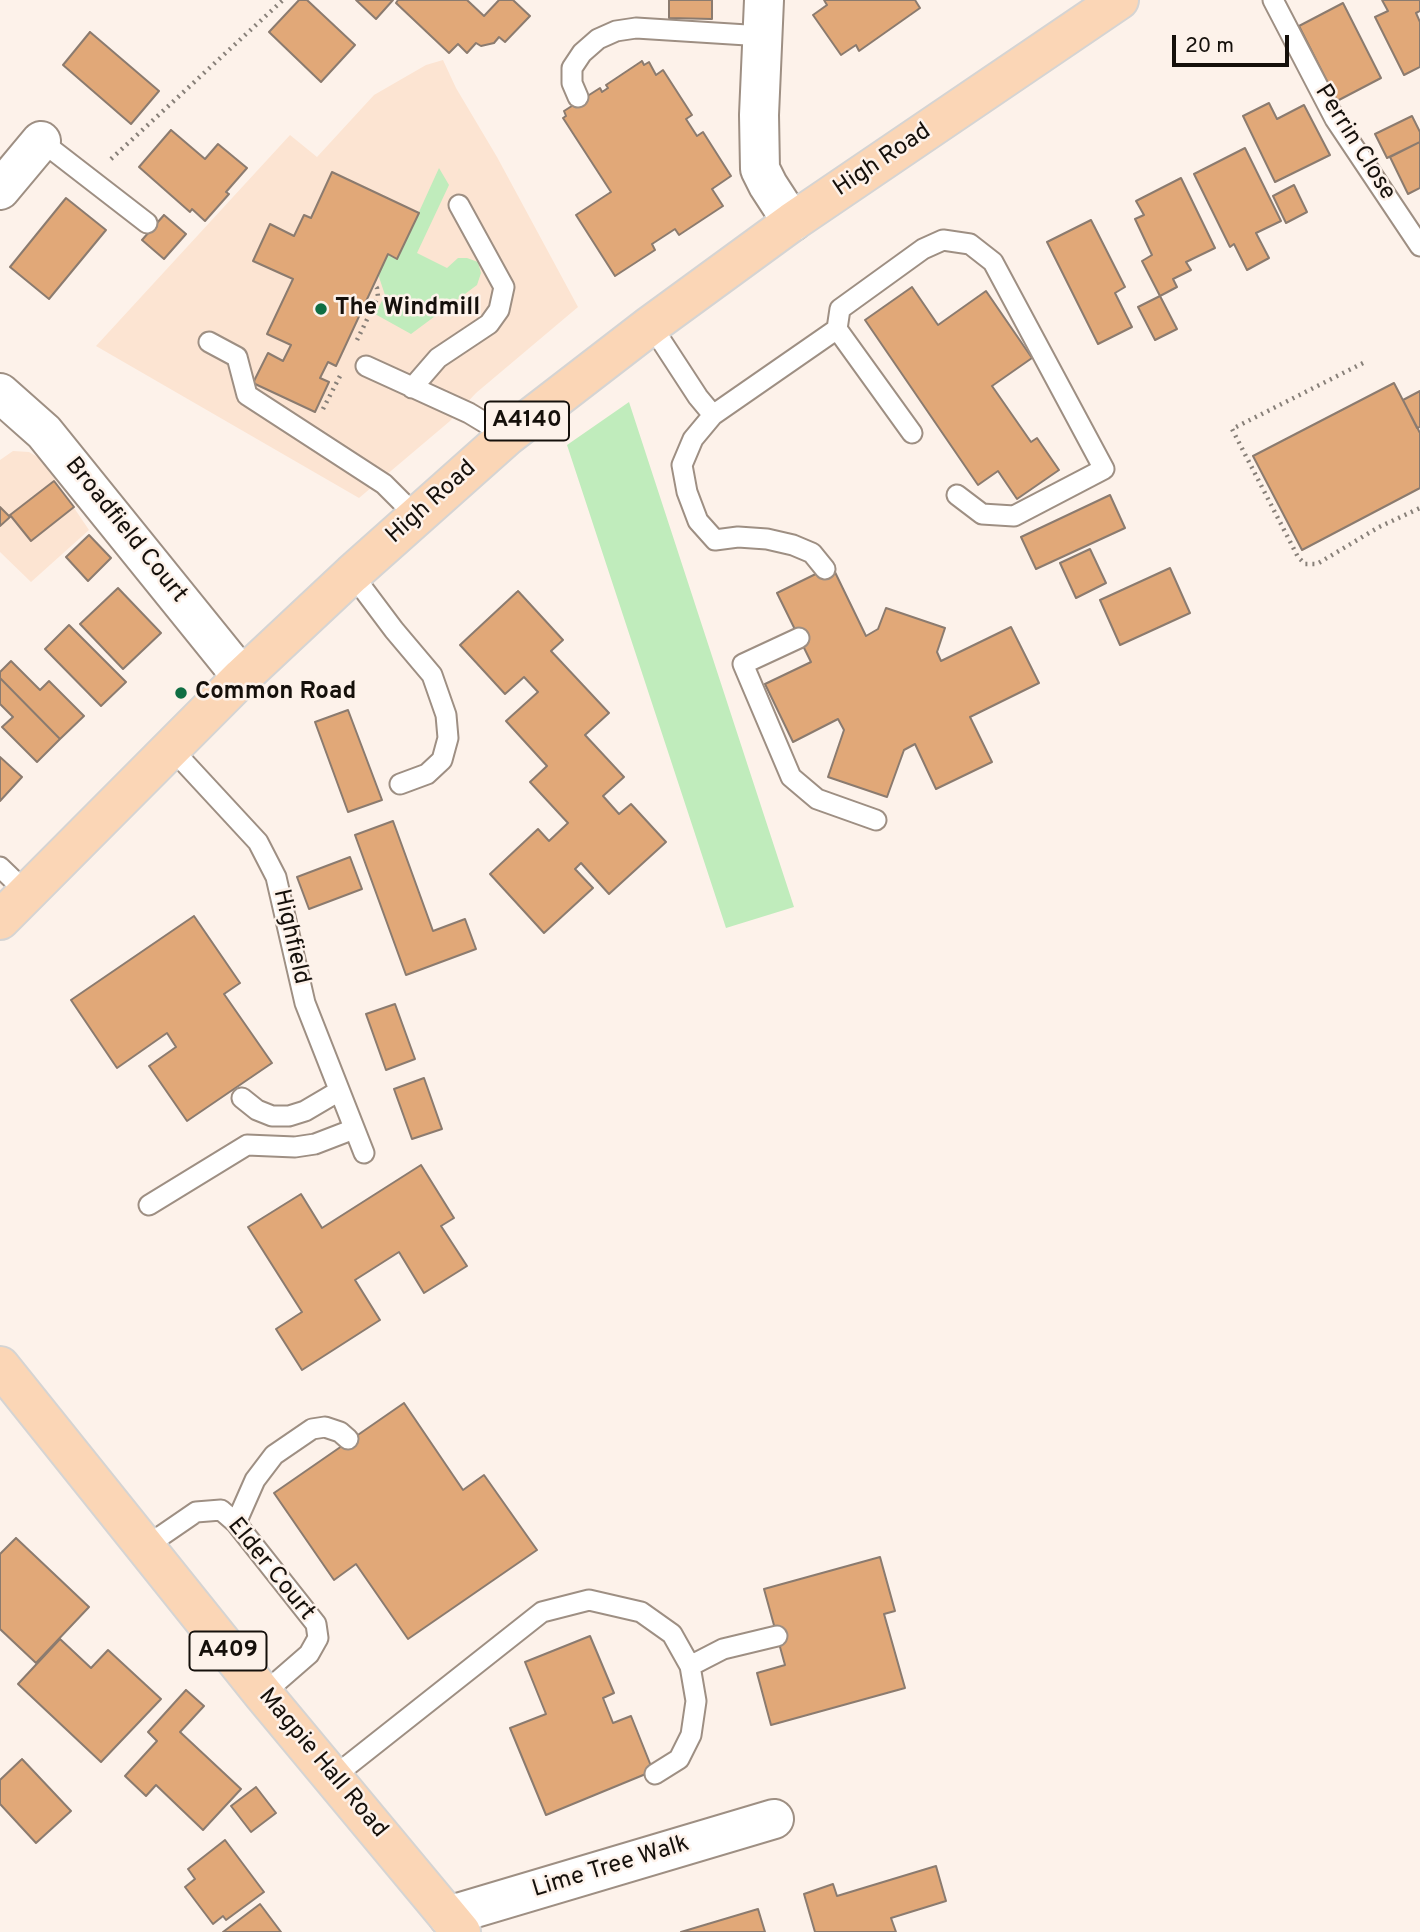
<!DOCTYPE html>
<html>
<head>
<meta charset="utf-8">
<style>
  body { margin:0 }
  #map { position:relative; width:1420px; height:1932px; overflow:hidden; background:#fdf2ea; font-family:Overpass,sans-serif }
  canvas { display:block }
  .scale { position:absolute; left:1172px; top:35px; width:117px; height:32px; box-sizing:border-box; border:4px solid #15100b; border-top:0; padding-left:9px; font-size:21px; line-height:24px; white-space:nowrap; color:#15100b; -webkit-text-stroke:5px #fdf2ea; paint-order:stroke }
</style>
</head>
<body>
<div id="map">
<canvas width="1420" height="1932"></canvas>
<div class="scale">20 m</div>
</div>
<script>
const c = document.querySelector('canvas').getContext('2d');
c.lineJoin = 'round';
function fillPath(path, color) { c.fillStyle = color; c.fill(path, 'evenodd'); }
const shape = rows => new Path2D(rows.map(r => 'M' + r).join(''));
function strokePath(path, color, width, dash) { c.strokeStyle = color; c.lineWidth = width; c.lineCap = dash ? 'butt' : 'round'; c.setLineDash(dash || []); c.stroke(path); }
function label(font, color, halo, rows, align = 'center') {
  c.font = font + ' Overpass,sans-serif'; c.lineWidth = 5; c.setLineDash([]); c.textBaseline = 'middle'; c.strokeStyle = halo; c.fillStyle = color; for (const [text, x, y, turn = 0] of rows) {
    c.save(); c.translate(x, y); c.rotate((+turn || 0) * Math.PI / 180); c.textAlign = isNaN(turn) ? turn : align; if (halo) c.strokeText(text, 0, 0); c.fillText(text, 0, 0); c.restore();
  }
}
fillPath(shape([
  [443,60,456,88,497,157,578,307,476,393,450,421,359,498,96,346,290,135,317,157,374,95,426,65],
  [13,451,29,452,41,459,89,530,31,582,0,552,0,460]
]), '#fce4d2');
fillPath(shape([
  [439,168,449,185,417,253,447,268,458,258,467,258,478,262,481,273,477,285,411,334,375,314,385,295,378,274,388,254,398,258],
  [629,402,794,907,726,928,567,445]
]), '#c0ecbc');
const building = shape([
  [299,0,307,0,355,45,321,82,269,32,299,0],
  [356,0,393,0,376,19,356,0],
  [398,0,467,0,484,16,499,0,513,0,530,16,505,42,499,37,494,43,481,46,476,43,467,53,458,44,449,53,396,3,398,0],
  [669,0,712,0,712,19,669,18,669,0],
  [824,0,915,0,920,8,859,51,856,45,841,55,813,15,827,5,824,0],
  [1382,0,1420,0,1420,11,1416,13,1420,22,1420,67,1404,75,1375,17,1388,11,1382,0],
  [1343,3,1381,78,1337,101,1299,26,1343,3],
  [90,32,159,91,131,124,63,65,90,32],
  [642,61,644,65,649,62,656,75,663,70,692,115,686,119,697,136,703,132,731,176,712,189,723,206,679,235,675,229,652,244,655,250,615,276,576,215,611,192,563,118,566,116,564,111,600,88,602,92,608,88,606,85,642,61],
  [1269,103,1277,119,1304,105,1330,155,1275,182,1243,116,1269,103],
  [1412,116,1420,132,1420,142,1387,158,1375,134,1412,116],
  [171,130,205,159,218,144,247,168,226,192,229,194,205,221,192,209,190,212,139,167,171,130],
  [1420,142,1420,188,1408,194,1390,157,1420,142],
  [1245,148,1281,221,1256,233,1269,258,1247,270,1234,244,1230,247,1194,174,1245,148],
  [332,172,419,213,397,259,388,254,336,366,328,362,320,378,329,382,315,412,253,383,268,353,283,361,291,345,267,334,293,279,253,261,270,224,294,236,304,215,311,218,332,172],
  [1181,178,1215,248,1186,262,1191,270,1173,279,1177,287,1160,296,1142,261,1152,255,1135,219,1144,215,1136,201,1181,178],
  [1294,185,1307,212,1286,223,1273,196,1294,185],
  [66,198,106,230,49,299,10,267,66,198],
  [164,215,186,234,164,259,142,240,164,215],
  [1091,220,1125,287,1115,293,1132,327,1098,344,1047,242,1091,220],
  [912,287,938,325,986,291,1032,358,992,386,1031,442,1037,438,1059,470,1017,499,998,471,978,485,865,320,912,287],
  [1160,296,1177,329,1155,340,1138,307,1160,296],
  [1394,383,1420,433,1420,488,1302,550,1253,456,1394,383],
  [1420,391,1420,427,1417,428,1403,400,1420,391],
  [54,481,74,507,31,541,10,515,54,481],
  [1110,495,1125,528,1036,569,1021,537,1110,495],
  [0,507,10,517,0,526,0,507],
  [89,535,111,558,88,581,66,557,89,535],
  [1090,549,1106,583,1076,598,1060,563,1090,549],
  [832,566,866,636,878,629,886,608,945,628,937,652,941,661,1011,627,1039,683,970,717,992,762,936,789,915,744,904,750,887,797,828,777,844,730,838,719,793,742,765,684,811,662,777,593,832,566],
  [1170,568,1190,613,1120,645,1100,600,1170,568],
  [118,588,161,633,123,669,80,624,118,588],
  [518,591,563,640,551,651,609,713,585,735,624,777,603,796,619,814,631,804,666,842,609,894,581,863,575,869,593,888,544,933,490,874,538,829,549,841,568,823,530,782,547,766,506,721,538,692,524,677,505,694,460,645,518,591],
  [69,625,126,682,101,706,45,649,69,625],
  [11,661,40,690,49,681,84,716,60,739,0,678,0,672,11,661],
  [0,678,60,739,37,762,2,727,13,717,0,704,0,678],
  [348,710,382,800,348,812,315,722,348,710],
  [0,757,22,777,0,801,0,757],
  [393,821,433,931,465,919,476,949,406,975,355,835,393,821],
  [350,857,362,889,309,909,297,877,350,857],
  [194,916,240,983,224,994,272,1063,187,1121,149,1066,176,1047,167,1033,117,1068,71,1000,194,916],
  [395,1004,415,1059,386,1070,366,1014,395,1004],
  [424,1078,442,1129,412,1139,394,1089,424,1078],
  [421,1165,454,1218,441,1226,467,1266,424,1293,399,1252,355,1280,380,1320,302,1370,276,1329,302,1312,248,1227,301,1194,322,1228,421,1165],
  [404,1403,463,1490,484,1475,537,1550,408,1639,356,1564,334,1580,274,1493,404,1403],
  [16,1538,89,1607,36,1663,0,1629,0,1554,16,1538],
  [880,1557,895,1611,884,1614,905,1688,771,1725,757,1673,785,1665,764,1589,880,1557],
  [590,1636,614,1693,603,1698,613,1723,631,1716,653,1771,546,1815,510,1728,546,1714,525,1662,590,1636],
  [60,1639,91,1668,108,1650,161,1699,101,1762,18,1684,60,1639],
  [186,1690,204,1706,180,1732,241,1789,203,1830,156,1785,146,1796,125,1776,157,1741,148,1732,186,1690],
  [22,1759,71,1811,36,1843,0,1804,0,1780,22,1759],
  [256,1787,276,1813,251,1832,231,1806,256,1787],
  [225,1840,264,1892,226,1920,223,1916,213,1924,185,1887,195,1879,188,1869,225,1840],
  [936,1866,946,1901,891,1918,896,1932,815,1932,804,1894,833,1884,837,1896,936,1866],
  [260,1904,281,1932,223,1932,260,1904],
  [758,1909,765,1932,681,1932,758,1909]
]);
fillPath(building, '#e1a878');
strokePath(building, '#8b7b6f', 2);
const service = shape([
  [1273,0,1335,119,1420,246],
  [578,97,572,83,572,68,582,53,598,39,616,31,636,28,763,36],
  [41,141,147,223],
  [651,325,698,397,713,415,837,329],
  [209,342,237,357,247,395,384,484,417,517],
  [366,366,469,413,507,436],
  [412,388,438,358,489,324,499,310,504,287,459,205],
  [713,415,693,439,682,465,687,492,698,521,715,540,738,537,767,539,793,545,812,553,825,569],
  [912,433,837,329,840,309,923,249,943,240,970,244,993,262,1104,469,1014,516,982,514,957,495],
  [352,574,394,630,432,675,446,715,448,738,442,760,427,774,400,784],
  [799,638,743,664,791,777,817,799,876,820],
  [171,748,258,842,276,877,305,1003,364,1153],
  [0,867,27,893],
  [242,1098,257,1110,272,1116,289,1116,305,1111,339,1091],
  [149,1205,247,1145,295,1147,315,1144,354,1129],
  [236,1523,255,1480,274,1455,312,1429,325,1427,340,1432,348,1439],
  [145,1547,196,1512,221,1510,236,1523,316,1624,318,1638,309,1654,263,1694],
  [690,1666,723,1649,777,1636],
  [332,1778,542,1612,589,1600,641,1612,672,1634,690,1666,696,1701,691,1735,679,1759,655,1774]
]);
const minor = shape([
  [764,0,759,115,760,169,768,185,792,222],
  [0,190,41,141],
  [0,393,44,432,242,677],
  [448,1916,774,1819]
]);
const primary = shape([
  [0,920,242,677,352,574,507,436,651,325,792,222,1119,0],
  [0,1366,263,1694,461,1932]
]);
strokePath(service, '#9e8f83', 23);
strokePath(minor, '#9e8f83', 42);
strokePath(primary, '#d5d4d3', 42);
strokePath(shape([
  [111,159,283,0],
  [357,340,378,297,377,288,374,284],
  [1363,363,1232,429,1298,557,1305,564,1317,564,1379,527,1420,508],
  [323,409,340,376]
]), '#888079', 4.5, [2, 5]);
strokePath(service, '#fff', 19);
strokePath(minor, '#fff', 38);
strokePath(primary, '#fbd6b6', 38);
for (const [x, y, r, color] of [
  [321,309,7,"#0f6e43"],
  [181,693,7,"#0f6e43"]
]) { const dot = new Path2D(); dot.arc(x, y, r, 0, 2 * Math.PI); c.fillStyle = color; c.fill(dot); strokePath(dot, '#fdf2ea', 2.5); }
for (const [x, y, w] of [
  [527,421,84],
  [228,1651,77]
]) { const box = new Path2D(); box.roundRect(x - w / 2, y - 19.5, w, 39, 5); c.fillStyle = '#fdf2ea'; c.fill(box); strokePath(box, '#15100b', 2); }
label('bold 23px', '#15100b', null, [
  ["A4140",527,421],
  ["A409",228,1651]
]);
label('24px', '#15100b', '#fdf2ea', [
  ["Perrin Close",1354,143,58],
  ["High Road",883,161,-34],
  ["High Road",432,503,-42],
  ["Broadfield Court",125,531,51],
  ["Highfield",290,937,77],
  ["Elder Court",270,1570,51],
  ["Magpie Hall Road",322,1764,50],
  ["Lime Tree Walk",611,1868,-17]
]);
label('bold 24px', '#15100b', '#fdf2ea', [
  ["The Windmill",335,309],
  ["Common Road",195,693]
], 'left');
</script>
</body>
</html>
